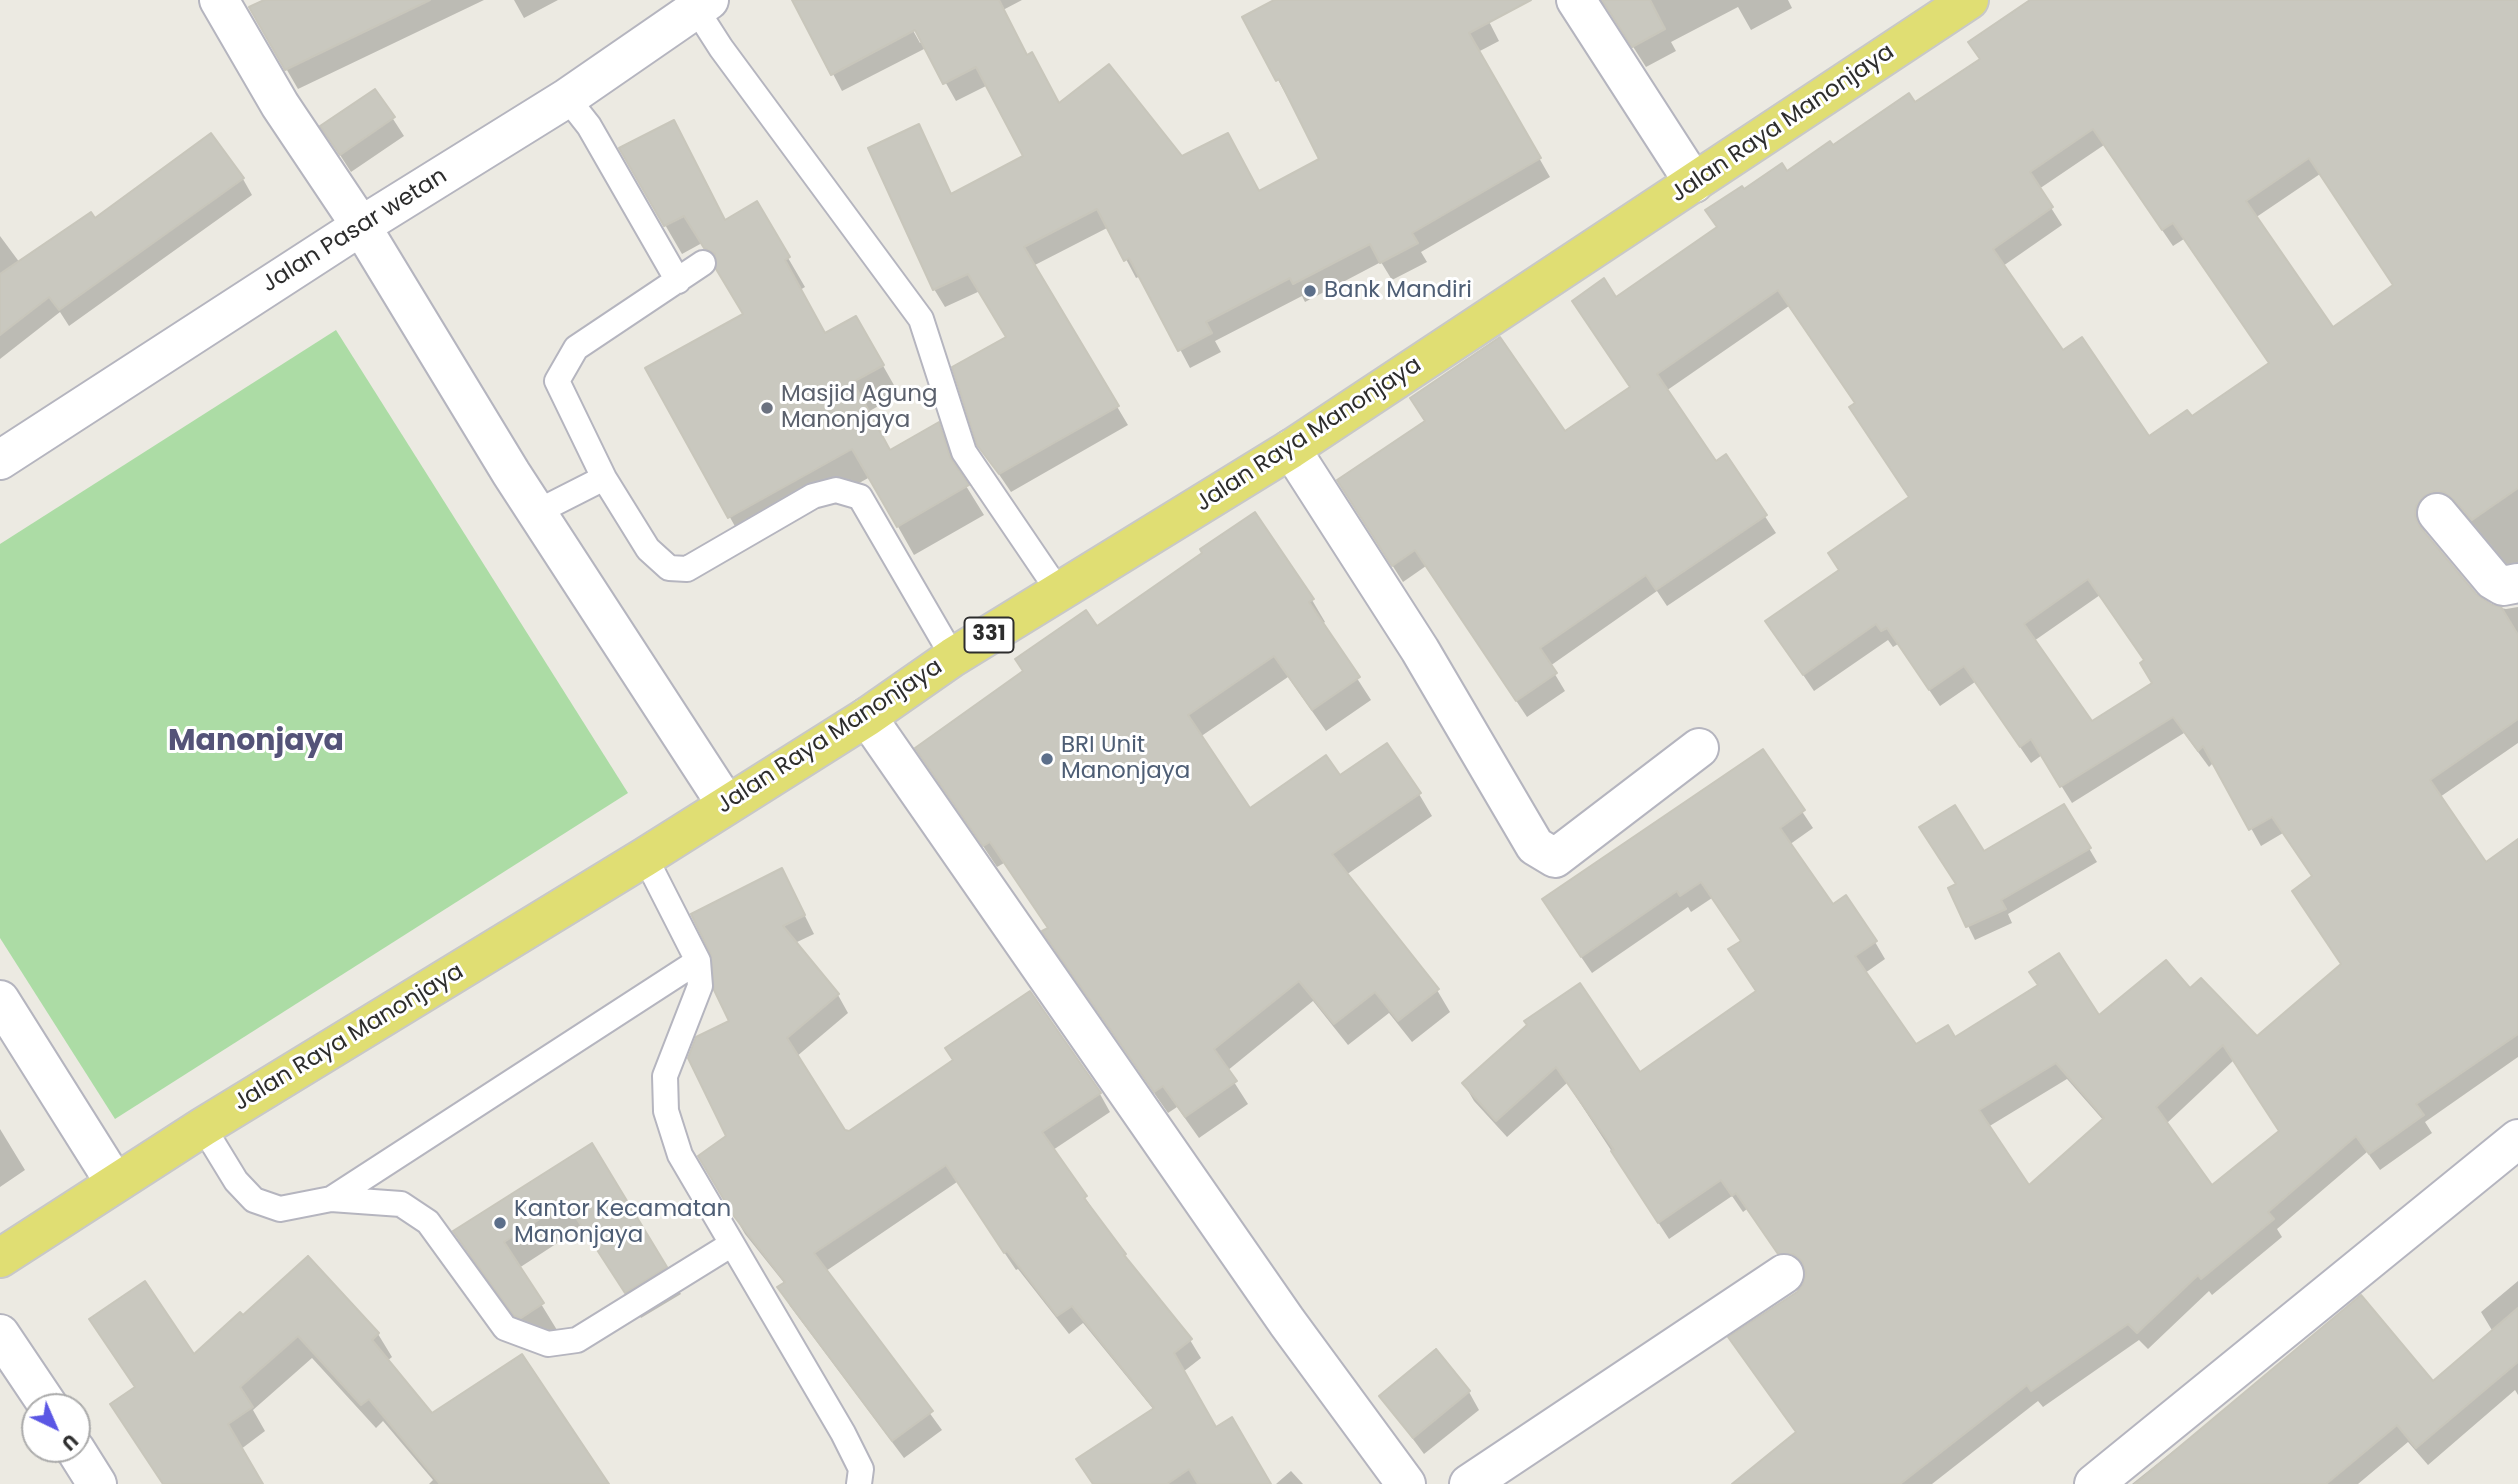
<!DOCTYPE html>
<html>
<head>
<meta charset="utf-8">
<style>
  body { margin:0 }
  #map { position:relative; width:2518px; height:1484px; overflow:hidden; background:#eceae2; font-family:Poppins,sans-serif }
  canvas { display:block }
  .north { position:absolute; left:21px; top:1393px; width:70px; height:70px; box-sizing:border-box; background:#fff; border:2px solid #ababab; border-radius:50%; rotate:136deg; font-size:19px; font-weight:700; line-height:28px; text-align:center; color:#2d2d2d }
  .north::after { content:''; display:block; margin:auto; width:24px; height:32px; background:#5b57e4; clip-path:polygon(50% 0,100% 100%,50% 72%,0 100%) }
</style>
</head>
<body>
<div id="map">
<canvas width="2518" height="1484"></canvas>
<div class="north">U</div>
</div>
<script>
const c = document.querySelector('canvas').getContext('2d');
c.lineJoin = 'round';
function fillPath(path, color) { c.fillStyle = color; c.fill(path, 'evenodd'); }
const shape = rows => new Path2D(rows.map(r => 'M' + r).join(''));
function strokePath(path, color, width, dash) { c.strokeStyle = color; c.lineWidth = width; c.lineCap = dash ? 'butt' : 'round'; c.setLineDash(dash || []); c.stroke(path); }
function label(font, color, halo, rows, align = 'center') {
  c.font = font + ' Poppins,sans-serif'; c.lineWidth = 6; c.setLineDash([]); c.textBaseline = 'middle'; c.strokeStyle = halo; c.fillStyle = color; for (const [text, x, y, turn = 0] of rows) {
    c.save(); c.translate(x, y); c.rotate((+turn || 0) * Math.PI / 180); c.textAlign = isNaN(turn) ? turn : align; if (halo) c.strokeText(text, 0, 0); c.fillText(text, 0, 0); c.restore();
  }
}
fillPath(shape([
  [336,330,628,793,115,1119,0,938,0,544]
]), '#acdca5');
fillPath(shape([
  [268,0,484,0,298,89,251,8],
  [514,0,558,0,524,18],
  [794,0,897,2,920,43,923,41,905,0,1022,0,1003,10,1027,57,1059,105,1259,193,1322,160,1244,18,1277,0,1478,0,1499,41,1478,52,1550,177,1421,252,1427,262,1392,280,1381,262,1305,302,1302,296,1215,341,1221,352,1190,368,1141,276,1136,278,1109,227,1033,266,1128,425,1011,492,979,445,1008,338,980,291,945,307,934,289,918,127,952,195,1025,156,988,85,956,101,926,48,842,91],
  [1597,0,1788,0,1792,8,1751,30,1738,7,1671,42,1676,51,1646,67,1609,9],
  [2033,0,2518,0,2518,579,2457,510,2426,523,2424,535,2475,595,2491,606,2506,609,2518,607,2518,743,2440,797,2486,864,2518,842,2518,1057,2425,1122,2432,1133,2380,1170,2367,1152,2277,1229,2282,1237,2212,1295,2209,1291,2148,1349,2139,1340,2043,1407,2038,1401,1932,1484,1754,1484,1797,1434,1731,1338,1797,1294,1805,1284,1807,1273,1790,1270,1747,1209,1743,1212,1732,1196,1669,1239,1567,1083,1507,1137,1474,1101,1464,1084,1529,1025,1640,1074,1758,992,1742,942,1712,898,1691,912,1688,907,1592,973,1554,917,1762,751,1813,828,1789,845,1832,907,1875,942,1885,959,1865,973,1916,1046,2099,1018,2189,990,2256,1038,2342,965,2313,877,2283,833,2261,846,2214,762,2209,767,2184,733,2072,803,2042,755,2031,763,1975,682,1940,706,1898,644,1893,647,1888,640,1814,691,1778,638,1910,499,1851,408,1856,405,1789,306,1666,391,1715,463,1725,456,1776,533,1667,606,1657,591,1550,666,1565,691,1527,717,1426,566,1403,582,1349,498,1565,434,1632,388,1616,299,1718,228,1708,211,1787,173,1914,104,1981,60],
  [2104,145,2173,246,2184,239,2270,364,2191,419,2148,439,2062,353,2003,266,2062,225,2039,189],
  [2320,174,2395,286,2332,330,2255,218],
  [2100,595,2145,662,2154,684,2092,724,2034,641],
  [2234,1060,2281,1132,2212,1188,2166,1124],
  [2067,1079,2104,1121,2029,1187,1988,1127],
  [375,91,404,136,351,172,333,144],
  [673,122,726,221,756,203,805,287,800,290,825,335,856,318,899,394,868,412,890,452,938,424,954,452,963,481,984,515,914,555,870,477,746,546,647,369,745,315,702,243,682,254,621,149],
  [243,179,252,195,69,326,60,312,0,359,0,236,20,263,95,220],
  [1312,600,1325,622,1322,624,1371,700,1326,731,1288,677,1200,737,1250,810,1339,778,1419,794,1432,816,1346,875,1437,990,1450,1012,1412,1042,1389,1013,1348,1045,1313,1001,1227,1071,1248,1104,1199,1138,1177,1107,1168,1113,1057,954,1045,932,1049,929,1004,863,997,867,918,749,1097,628],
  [2064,806,2097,862,2008,914,2012,923,1975,940,1950,889,1958,885,1984,853],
  [791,888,814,934,795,943,838,995,848,1013,796,1057,843,1132,1100,1094,1110,1112,1053,1150,1133,1269,1190,1340,1201,1358,1183,1372,1215,1429,1269,1484,1094,1484,1154,1410,1083,1323,1069,1334,1018,1269,1016,1270,957,1182,826,1271,942,1430,904,1458,790,1306,780,1288,785,1284,745,1234,700,1157,728,1136,731,1022],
  [0,1129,25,1170,0,1187],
  [592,1145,681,1294,641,1318,582,1227,519,1268,557,1330,536,1344,531,1342,471,1258,456,1232],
  [308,1258,378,1334,392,1357,387,1361,432,1415,606,1484,429,1484,433,1480,383,1421,376,1428,312,1358,253,1410,265,1431,212,1471,220,1484,163,1484,112,1404,136,1388,91,1319,193,1357,243,1318],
  [2518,1281,2518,1395,2515,1390,2428,1465,2408,1442,2358,1484,2132,1484,2177,1448,2179,1450,2433,1384,2493,1332,2481,1312],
  [1469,1392,1479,1410,1424,1454,1381,1396],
  [1291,1471,1303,1484,1276,1484]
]), '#0003');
const building = shape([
  [264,0,430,0,285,70,249,7,264,0],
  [792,0,999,0,1027,55,1032,52,1059,103,1109,64,1182,156,1228,133,1259,191,1319,159,1279,79,1276,81,1242,17,1274,0,1531,0,1469,33,1541,158,1412,233,1418,243,1380,263,1370,244,1293,284,1290,278,1206,322,1212,333,1178,351,1129,258,1124,261,1097,209,1024,247,1119,406,999,474,977,445,952,367,1006,337,968,274,933,290,868,148,919,124,951,194,1023,156,976,67,943,84,915,30,831,75,792,0],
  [1602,0,1650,0,1665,29,1632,47,1602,0],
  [2030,0,2518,0,2518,488,2472,520,2453,499,2444,492,2434,491,2423,497,2416,506,2415,516,2420,527,2476,594,2492,605,2501,607,2518,635,2518,719,2430,780,2486,862,2518,839,2518,1034,2416,1104,2424,1115,2369,1154,2356,1136,2268,1212,2274,1219,2201,1279,2198,1275,2137,1333,2128,1324,2031,1391,2027,1385,1900,1484,1732,1484,1796,1432,1728,1337,1797,1292,1803,1284,1806,1273,1802,1261,1793,1254,1778,1254,1736,1193,1732,1196,1721,1180,1658,1223,1611,1151,1614,1150,1556,1067,1496,1121,1462,1083,1527,1025,1524,1021,1580,983,1640,1072,1756,991,1728,949,1741,941,1701,882,1680,896,1677,891,1581,957,1542,899,1763,749,1805,810,1780,828,1833,904,1846,895,1877,941,1855,956,1916,1044,1948,1025,1955,1037,2038,985,2029,972,2059,953,2099,1015,2166,960,2190,988,2201,978,2257,1036,2341,964,2292,891,2312,876,2272,817,2249,830,2203,746,2198,751,2173,717,2060,787,2031,739,2020,747,1964,666,1929,690,1887,628,1881,631,1876,624,1803,675,1765,621,1839,570,1828,553,1909,497,1849,407,1855,403,1778,290,1657,374,1716,461,1726,454,1767,515,1656,590,1646,575,1540,648,1557,673,1516,701,1415,550,1392,566,1337,480,1425,421,1410,398,1500,337,1565,431,1630,387,1572,301,1604,278,1616,297,1717,227,1705,210,1742,186,1744,189,1782,163,1787,171,1830,141,1833,145,1909,93,1915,102,1980,59,1968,42,2030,0],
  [2093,129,2162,230,2173,223,2269,363,2192,416,2187,410,2149,436,2082,337,2063,350,1993,249,2053,207,2030,172,2093,129],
  [2309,158,2393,285,2333,327,2246,201,2309,158],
  [2088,579,2144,660,2140,663,2152,683,2092,721,2024,624,2088,579],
  [2223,1045,2279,1131,2212,1185,2156,1107,2223,1045],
  [2056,1063,2104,1118,2029,1185,1979,1110,2056,1063],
  [375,89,395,117,340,155,320,126,375,89],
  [674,120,725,220,757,201,790,257,785,260,825,333,856,316,884,365,853,382,890,450,939,422,950,457,969,485,897,527,852,449,728,518,645,368,743,314,716,269,715,254,704,248,684,216,664,226,619,148,674,120],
  [211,133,244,178,59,310,49,297,0,335,0,274,91,212,95,218,211,133],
  [1255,512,1314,599,1309,602,1360,677,1312,710,1274,656,1188,715,1250,808,1326,755,1340,775,1387,743,1421,793,1332,854,1439,989,1398,1021,1375,992,1334,1024,1299,981,1214,1049,1237,1081,1185,1117,1163,1086,1154,1092,1042,931,1048,928,990,842,983,846,915,748,1023,671,1015,659,1086,610,1097,626,1202,553,1200,549,1255,512],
  [2064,804,2091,848,2001,900,2006,909,1966,927,1948,888,1956,884,1919,827,1955,805,1984,851,2064,804],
  [782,868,805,915,783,926,839,994,787,1038,845,1130,849,1131,953,1060,945,1048,1030,991,1101,1093,1042,1132,1087,1196,1084,1198,1126,1254,1124,1255,1192,1339,1174,1353,1216,1427,1232,1417,1271,1484,1198,1484,1189,1469,1167,1484,1093,1484,1076,1459,1154,1408,1072,1306,1057,1316,1007,1251,1004,1253,946,1165,814,1253,933,1411,892,1441,777,1287,785,1282,733,1215,698,1156,726,1136,688,1058,696,1037,729,1021,714,990,711,955,691,914,782,868],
  [592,1143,667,1267,625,1293,566,1202,504,1242,544,1303,521,1318,514,1316,453,1231,592,1143],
  [308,1256,379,1333,372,1340,432,1413,522,1354,609,1484,440,1484,369,1399,361,1405,298,1336,240,1387,253,1407,228,1424,263,1484,163,1484,110,1404,135,1387,89,1319,145,1281,194,1354,240,1312,243,1315,308,1256],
  [2361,1295,2433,1381,2518,1308,2518,1362,2416,1448,2397,1425,2326,1484,2135,1484,2361,1295],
  [1436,1349,1470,1391,1413,1438,1379,1396,1436,1349]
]);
fillPath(building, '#c9c8bf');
strokePath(building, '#c8c6bb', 2);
const service = shape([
  [696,9,721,48,921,319,964,452,1059,592],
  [567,98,589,126,678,281],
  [703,263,576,348,557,381,604,478,648,549,669,568,687,569,813,496,836,490,860,497,953,657],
  [537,512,604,478],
  [645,857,698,961,700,986,665,1076,666,1111,680,1155,843,1433,861,1469,859,1484],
  [203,1127,236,1181,254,1200,280,1209,331,1199,401,1204,428,1222,505,1328,548,1344,577,1340,732,1244],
  [331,1199,698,961]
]);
const minor = shape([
  [219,0,280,105,361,226,511,473,726,804],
  [1291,449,1420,650,1535,846,1555,858,1699,748],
  [0,460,361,226,567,98,709,0],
  [2437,513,2493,580,2503,586,2518,583],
  [867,717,1287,1322,1406,1484],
  [0,1000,115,1183],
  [0,1334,49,1407],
  [75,1449,97,1484],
  [1469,1484,1784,1274],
  [2094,1484,2518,1139]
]);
const secondary = shape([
  [1576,0,1694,183]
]);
const primary = shape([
  [0,1258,203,1127,645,857,867,717,953,657,1291,449,1969,0]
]);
strokePath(service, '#b5b5bf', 28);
strokePath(minor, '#b5b5bf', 42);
strokePath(secondary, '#b5b5bf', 42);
strokePath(primary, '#c8c8c8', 42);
strokePath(service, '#fff', 24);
strokePath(minor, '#fff', 38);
strokePath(secondary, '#fff', 38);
strokePath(primary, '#e0de73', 38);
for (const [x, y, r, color] of [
  [1310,291,7,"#5c6f8a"],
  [767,408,7,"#6b7280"],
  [1047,759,7,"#5c6f8a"],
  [500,1223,7,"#5c6f8a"]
]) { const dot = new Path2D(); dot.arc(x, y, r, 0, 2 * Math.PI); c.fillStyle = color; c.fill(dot); strokePath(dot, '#fff', 2.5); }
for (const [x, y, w] of [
  [989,635,49]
]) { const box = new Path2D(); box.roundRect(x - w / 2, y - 17.5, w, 35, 5); c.fillStyle = '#fff'; c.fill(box); strokePath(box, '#2d2d2d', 2); }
label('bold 21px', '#2d2d2d', null, [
  ["331",989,635]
]);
label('23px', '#2d2d2d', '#fff', [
  ["Jalan Raya Manonjaya",1783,124,-34],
  ["Jalan Pasar wetan",355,231,-32],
  ["Jalan Raya Manonjaya",1309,435,-33],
  ["Jalan Raya Manonjaya",830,737,-33],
  ["Jalan Raya Manonjaya",349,1038,-31]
]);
label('23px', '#4e5e75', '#fff', [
  ["Bank Mandiri",1324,291],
  ["BRI Unit",1061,746],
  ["Manonjaya",1061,772],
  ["Kantor Kecamatan",514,1210],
  ["Manonjaya",514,1236]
], 'left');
label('23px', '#5b616d', '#fff', [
  ["Masjid Agung",781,395],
  ["Manonjaya",781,421]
], 'left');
label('bold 30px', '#545378', '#fff', [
  ["Manonjaya",256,742]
]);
</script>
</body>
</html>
